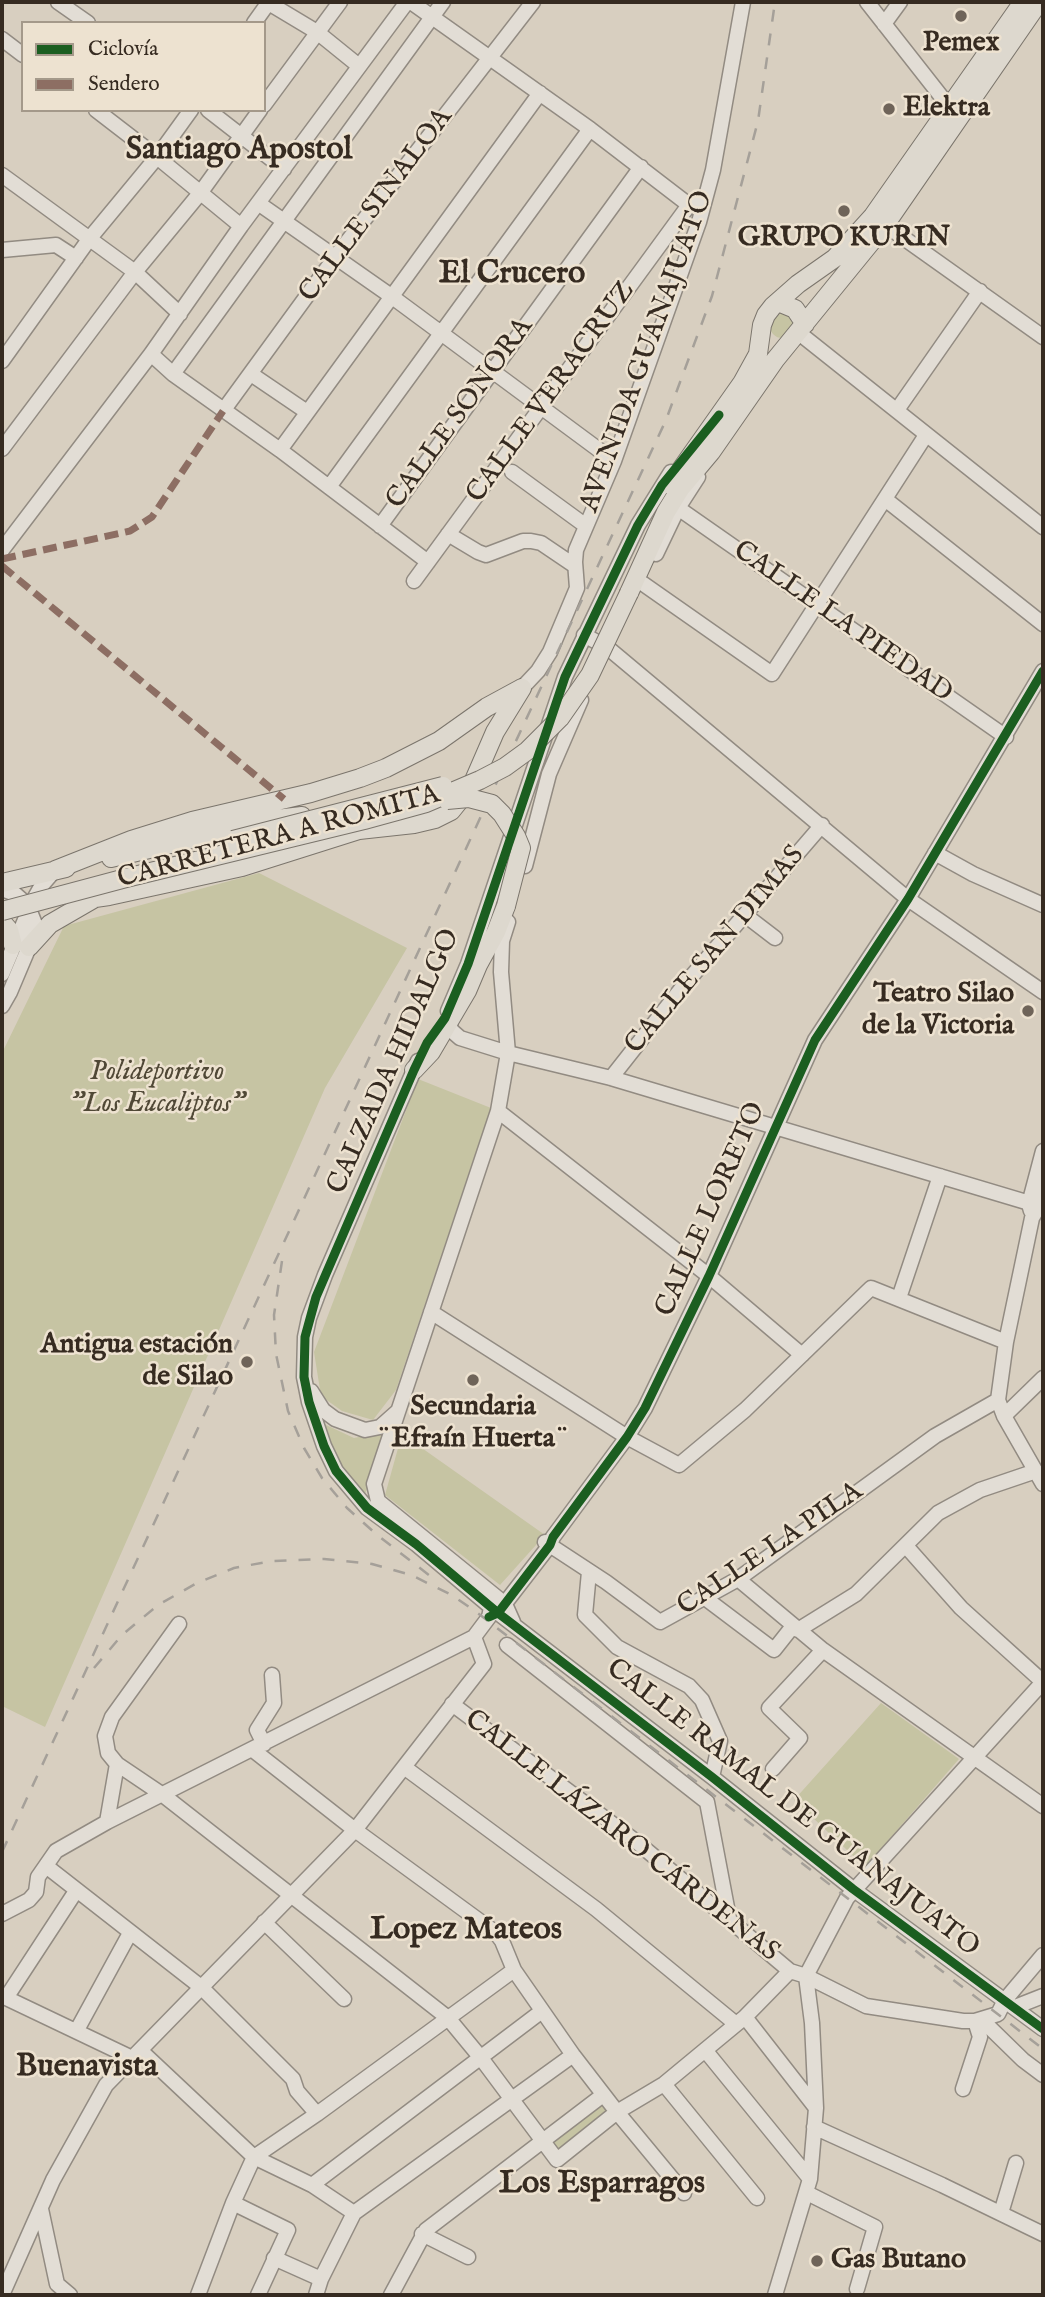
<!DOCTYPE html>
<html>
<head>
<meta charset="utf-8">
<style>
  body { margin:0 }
  #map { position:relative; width:1045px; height:2297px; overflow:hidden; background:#d8cfc0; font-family:"IM FELL English",serif }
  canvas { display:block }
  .frame { position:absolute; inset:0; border:4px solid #362b21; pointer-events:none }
  .legend { position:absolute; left:21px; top:21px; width:245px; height:91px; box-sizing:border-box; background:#ede2d0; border:2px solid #a4998a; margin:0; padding:9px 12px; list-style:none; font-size:21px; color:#362b21 }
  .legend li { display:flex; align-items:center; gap:14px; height:35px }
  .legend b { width:35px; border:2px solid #a4998a }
</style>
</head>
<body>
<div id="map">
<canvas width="1045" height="2297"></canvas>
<div class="frame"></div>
<ul class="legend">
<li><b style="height:9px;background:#1b5e20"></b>Ciclovía</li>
<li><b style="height:9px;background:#8d6e63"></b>Sendero</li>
</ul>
</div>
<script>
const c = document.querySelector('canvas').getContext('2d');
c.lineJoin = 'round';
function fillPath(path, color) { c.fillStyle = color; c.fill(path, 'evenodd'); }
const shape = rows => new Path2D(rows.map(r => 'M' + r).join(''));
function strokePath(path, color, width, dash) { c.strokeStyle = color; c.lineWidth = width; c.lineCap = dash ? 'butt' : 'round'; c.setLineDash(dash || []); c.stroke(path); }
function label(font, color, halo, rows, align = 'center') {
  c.font = font + ' "IM FELL English",serif'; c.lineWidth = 5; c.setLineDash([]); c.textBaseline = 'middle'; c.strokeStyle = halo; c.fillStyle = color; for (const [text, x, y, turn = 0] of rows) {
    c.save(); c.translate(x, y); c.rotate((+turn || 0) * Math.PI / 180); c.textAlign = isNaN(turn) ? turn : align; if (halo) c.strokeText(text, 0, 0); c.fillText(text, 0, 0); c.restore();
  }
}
fillPath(shape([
  '770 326a12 12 0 1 1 24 0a12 12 0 1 1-24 0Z',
  [259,873,407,948,325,1088,45,1727,2,1706,2,1053,64,926],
  [418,1079,491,1108,396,1390,373,1420,342,1411,321,1396,314,1352],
  [324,1424,354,1438,388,1431,364,1497,340,1468],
  [402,1434,545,1535,500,1585,385,1495],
  [881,1703,959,1759,865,1867,794,1800],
  [602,2100,611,2112,560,2155,550,2141]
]), '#c6c4a3');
const minor = shape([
  [58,2,88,23],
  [267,2,317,32,359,66],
  [411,2,590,129,689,205],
  [867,2,955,114],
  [254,23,269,2],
  [884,24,900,2],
  [2,39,23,55],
  [264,105,340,2],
  [96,110,157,157,241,226],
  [208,110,284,169],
  [2,175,135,272,180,314],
  [258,203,391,296,614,461],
  [877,219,1043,337],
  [2,250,56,245,76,258],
  [799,333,1043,527],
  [151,354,173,374,280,450,428,562],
  [2,361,90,238,157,157,191,110],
  [173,374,443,2],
  [251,374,307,412],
  [897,410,980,291],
  [223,411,336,256,533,2],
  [2,449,135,272,201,192,260,110],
  [280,450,540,93],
  [512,472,586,526],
  [329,487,590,129],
  [885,499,1043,624],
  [678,508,1006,737],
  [380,526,641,167],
  [448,534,478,552,486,555,523,541,531,541,541,543,575,566],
  [2,550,151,354,241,226,407,2],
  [656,554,678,508,698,477],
  [414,581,689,205,706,195],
  [642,583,772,674,926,435],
  [584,635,608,648,908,899,1043,992],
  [522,688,538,671,550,652,577,588,575,562,576,550,614,461,699,222,713,170,743,2],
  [935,853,973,874,1043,905],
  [525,866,549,774,581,700],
  [2,889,15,894,23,901,29,909,35,924,29,947,10,992,2,1006],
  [745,915,775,938],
  [508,922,502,941,501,972,508,1053,498,1111,374,1484,378,1501,505,1604,513,1622],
  [2,974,33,901,42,885,55,870],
  [448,1011,468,964,565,677,638,525,671,472],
  [448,1022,452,1031,460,1038,508,1053,611,1078,1043,1207],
  [418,1061,325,1275,309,1318,305,1337,304,1377,309,1402,324,1446,336,1471,367,1508,416,1544,498,1613,712,1777,853,1889,1043,2029],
  [611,1078,685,984,822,825],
  [498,1111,709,1276,802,1355],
  [1043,1188,1039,1206,1032,1218,1006,1342,998,1400,1004,1416,1043,1484],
  [1031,1211,1029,1204,1043,1151],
  [899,1298,940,1176],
  [431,1312,627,1437,679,1465,745,1410,871,1288,1006,1342],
  [311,1391,323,1410,335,1419,365,1430,380,1427,398,1411],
  [1004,1416,1043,1378],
  [545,1542,606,1582,660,1622,738,1579,935,1436,998,1400],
  [906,1546,961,1608,1043,1682],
  [589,1572,585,1615,617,1647,689,1686,702,1700,720,1741,712,1777],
  [738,1579,823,1650,1043,1806],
  [705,1598,774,1650,793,1626],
  [499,1611,550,1545,553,1537,627,1437,645,1408,709,1276,815,1040,908,899,1043,671],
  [179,1624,112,1717,105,1736,108,1753,117,1764,163,1795,448,2018,481,2058,557,2160,617,2112,664,2084,745,2017,790,1971],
  [798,1630,856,1594,938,1513,980,1490,1036,1471],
  [507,1645,707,1802,729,1918],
  [452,1704,638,1843,790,1971,806,1976,847,1898,1043,1682],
  [264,1744,257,1730,274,1703,272,1675],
  [253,1750,355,1830,496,1933,502,1941,514,1970,573,2055,617,2112,684,2193],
  [404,1767,596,1909,736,2024],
  [773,1769,800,1738,769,1708,823,1650],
  [107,1822,117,1764],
  [46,1866,201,1987,293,2079,297,2091,317,2114],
  [2,1914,29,1900,36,1892,38,1877,56,1851,107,1822,474,1637,489,1617,491,1608,494,1603],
  [264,1922,344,1999],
  [2,1996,132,2058],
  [6,1998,76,1891],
  [1015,2007,1043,1996],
  [745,2017,816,2108],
  [982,2020,1023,2060,1043,2075],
  [77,2030,130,1933],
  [140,2050,254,2157,312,2185,354,2213],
  [705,2050,810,2179],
  [664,2084,757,2198],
  [963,2089,980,2037,975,2021],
  [814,2127,942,2185,1043,2234],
  [312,2185,542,2011],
  [807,2193,875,2227,857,2289],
  [233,2203,288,2230,258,2295],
  [41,2209,57,2284,70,2295],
  [1001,2213,1016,2163],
  [422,2234,468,2257],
  [274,2258,321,2279],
  [2,2295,53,2180,106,2085,355,1830,484,1664,474,1637],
  [198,2295,233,2203,254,2157,317,2114,514,1970],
  [316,2295,321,2279,354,2213,573,2055],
  [391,2295,426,2230,603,2095],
  [775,2295,810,2179,816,2108,812,2023,806,1976,866,2006,963,2021,975,2021,998,2014,1005,2000,1043,1955]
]);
const major = shape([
  [778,302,795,309,805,324],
  [670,485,742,383,758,354,762,325,766,315,773,306,798,284,835,258,873,216,1023,2],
  [629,593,666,512,680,489,711,452,775,360,885,225,1039,2],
  [111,858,277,819,302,816],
  [55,870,131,840,192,821,311,793,360,778,386,768,439,741,487,707,522,688],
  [2,883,66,868],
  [109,896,242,867,359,830,414,824,435,819,451,811,472,785,495,732,522,688],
  [2,922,9,930,13,945],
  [29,947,50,924,95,898,109,896,119,891],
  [414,1070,431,1052,467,991,478,965,496,932,506,906]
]);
strokePath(minor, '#928b82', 17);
strokePath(major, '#7b756c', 20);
strokePath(minor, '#e2ddd5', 14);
strokePath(major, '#ddd8ce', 18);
strokePath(shape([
  [282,1261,274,1315,276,1354,288,1411,304,1448,322,1478,347,1508,376,1534,434,1579],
  [94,1668,122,1635,158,1605,197,1583,234,1568,272,1561,324,1559,372,1564,411,1575,450,1594,475,1611,1043,2049],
  [2,1852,494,788,666,420,712,296,758,121,775,2]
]), '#a5a099', 2.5, [12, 12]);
const majorBridge = shape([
  [447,800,469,798,492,804,502,814,516,836,521,848,506,906],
  [233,840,443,786],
  [2,911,126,878,364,820,426,803,480,780,505,767,527,751,560,718,590,675,629,593]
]);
strokePath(majorBridge, '#7b756c', 20, []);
strokePath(majorBridge, '#ddd8ce', 18);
strokePath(shape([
  [2,559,130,531,152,517,223,411],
  [2,566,284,799]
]), '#8d6e63', 7, [14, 7]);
strokePath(shape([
  [719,415,662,485,638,525,565,677,468,964,445,1018,427,1043,414,1070,316,1297,305,1337,304,1377,309,1402,324,1446,336,1471,367,1508,416,1544,498,1613,712,1777,853,1889,1043,2029],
  [489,1617,498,1613,550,1545,553,1537,627,1437,645,1408,709,1276,815,1040,908,899,1043,671]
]), '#1b5e20', 9);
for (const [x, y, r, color] of [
  [961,16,7,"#6f6459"],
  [889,109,7,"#6f6459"],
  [844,211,7,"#6f6459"],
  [1028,1011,7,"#6f6459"],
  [247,1362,7,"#6f6459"],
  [473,1380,7,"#6f6459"],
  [817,2261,7,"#6f6459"]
]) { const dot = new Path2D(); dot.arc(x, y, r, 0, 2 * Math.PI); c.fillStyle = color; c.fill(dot); strokePath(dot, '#ede2d0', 2.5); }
label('bold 28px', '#362b21', '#ede2d0', [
  ["Pemex",961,44],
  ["Elektra",903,109,"left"],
  ["GRUPO KURIN",844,239],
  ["Teatro Silao",1014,995,"right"],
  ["de la Victoria",1014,1027,"right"],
  ["Antigua estación",233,1346,"right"],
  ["de Silao",233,1378,"right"],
  ["Secundaria",473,1408],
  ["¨Efraín Huerta¨",473,1440],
  ["Gas Butano",831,2261,"left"]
]);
label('28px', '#362b21', '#ede2d0', [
  ["CALLE SINALOA",377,206,-53],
  ["AVENIDA GUANAJUATO",648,352,-70],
  ["CALLE VERACRUZ",552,393,-54],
  ["CALLE SONORA",461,414,-54],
  ["CALLE LA PIEDAD",842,623,35],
  ["CARRETERA A ROMITA",279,838,-15],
  ["CALLE SAN DIMAS",716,951,-50],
  ["CALZADA HIDALGO",395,1062,-66],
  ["CALLE LORETO",712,1210,-66],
  ["CALLE LA PILA",771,1550,-34],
  ["CALLE RAMAL DE GUANAJUATO",792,1809,38],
  ["CALLE LÁZARO CÁRDENAS",621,1837,38]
]);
label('italic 28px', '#504836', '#ede2d0', [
  ["Polideportivo",157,1073],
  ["\"Los Eucaliptos\"",157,1105]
]);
label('bold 32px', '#362b21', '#ede2d0', [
  ["Santiago Apostol",239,151],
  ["El Crucero",512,275],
  ["Lopez Mateos",466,1931],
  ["Buenavista",87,2068],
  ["Los Esparragos",602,2185]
]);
</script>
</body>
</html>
